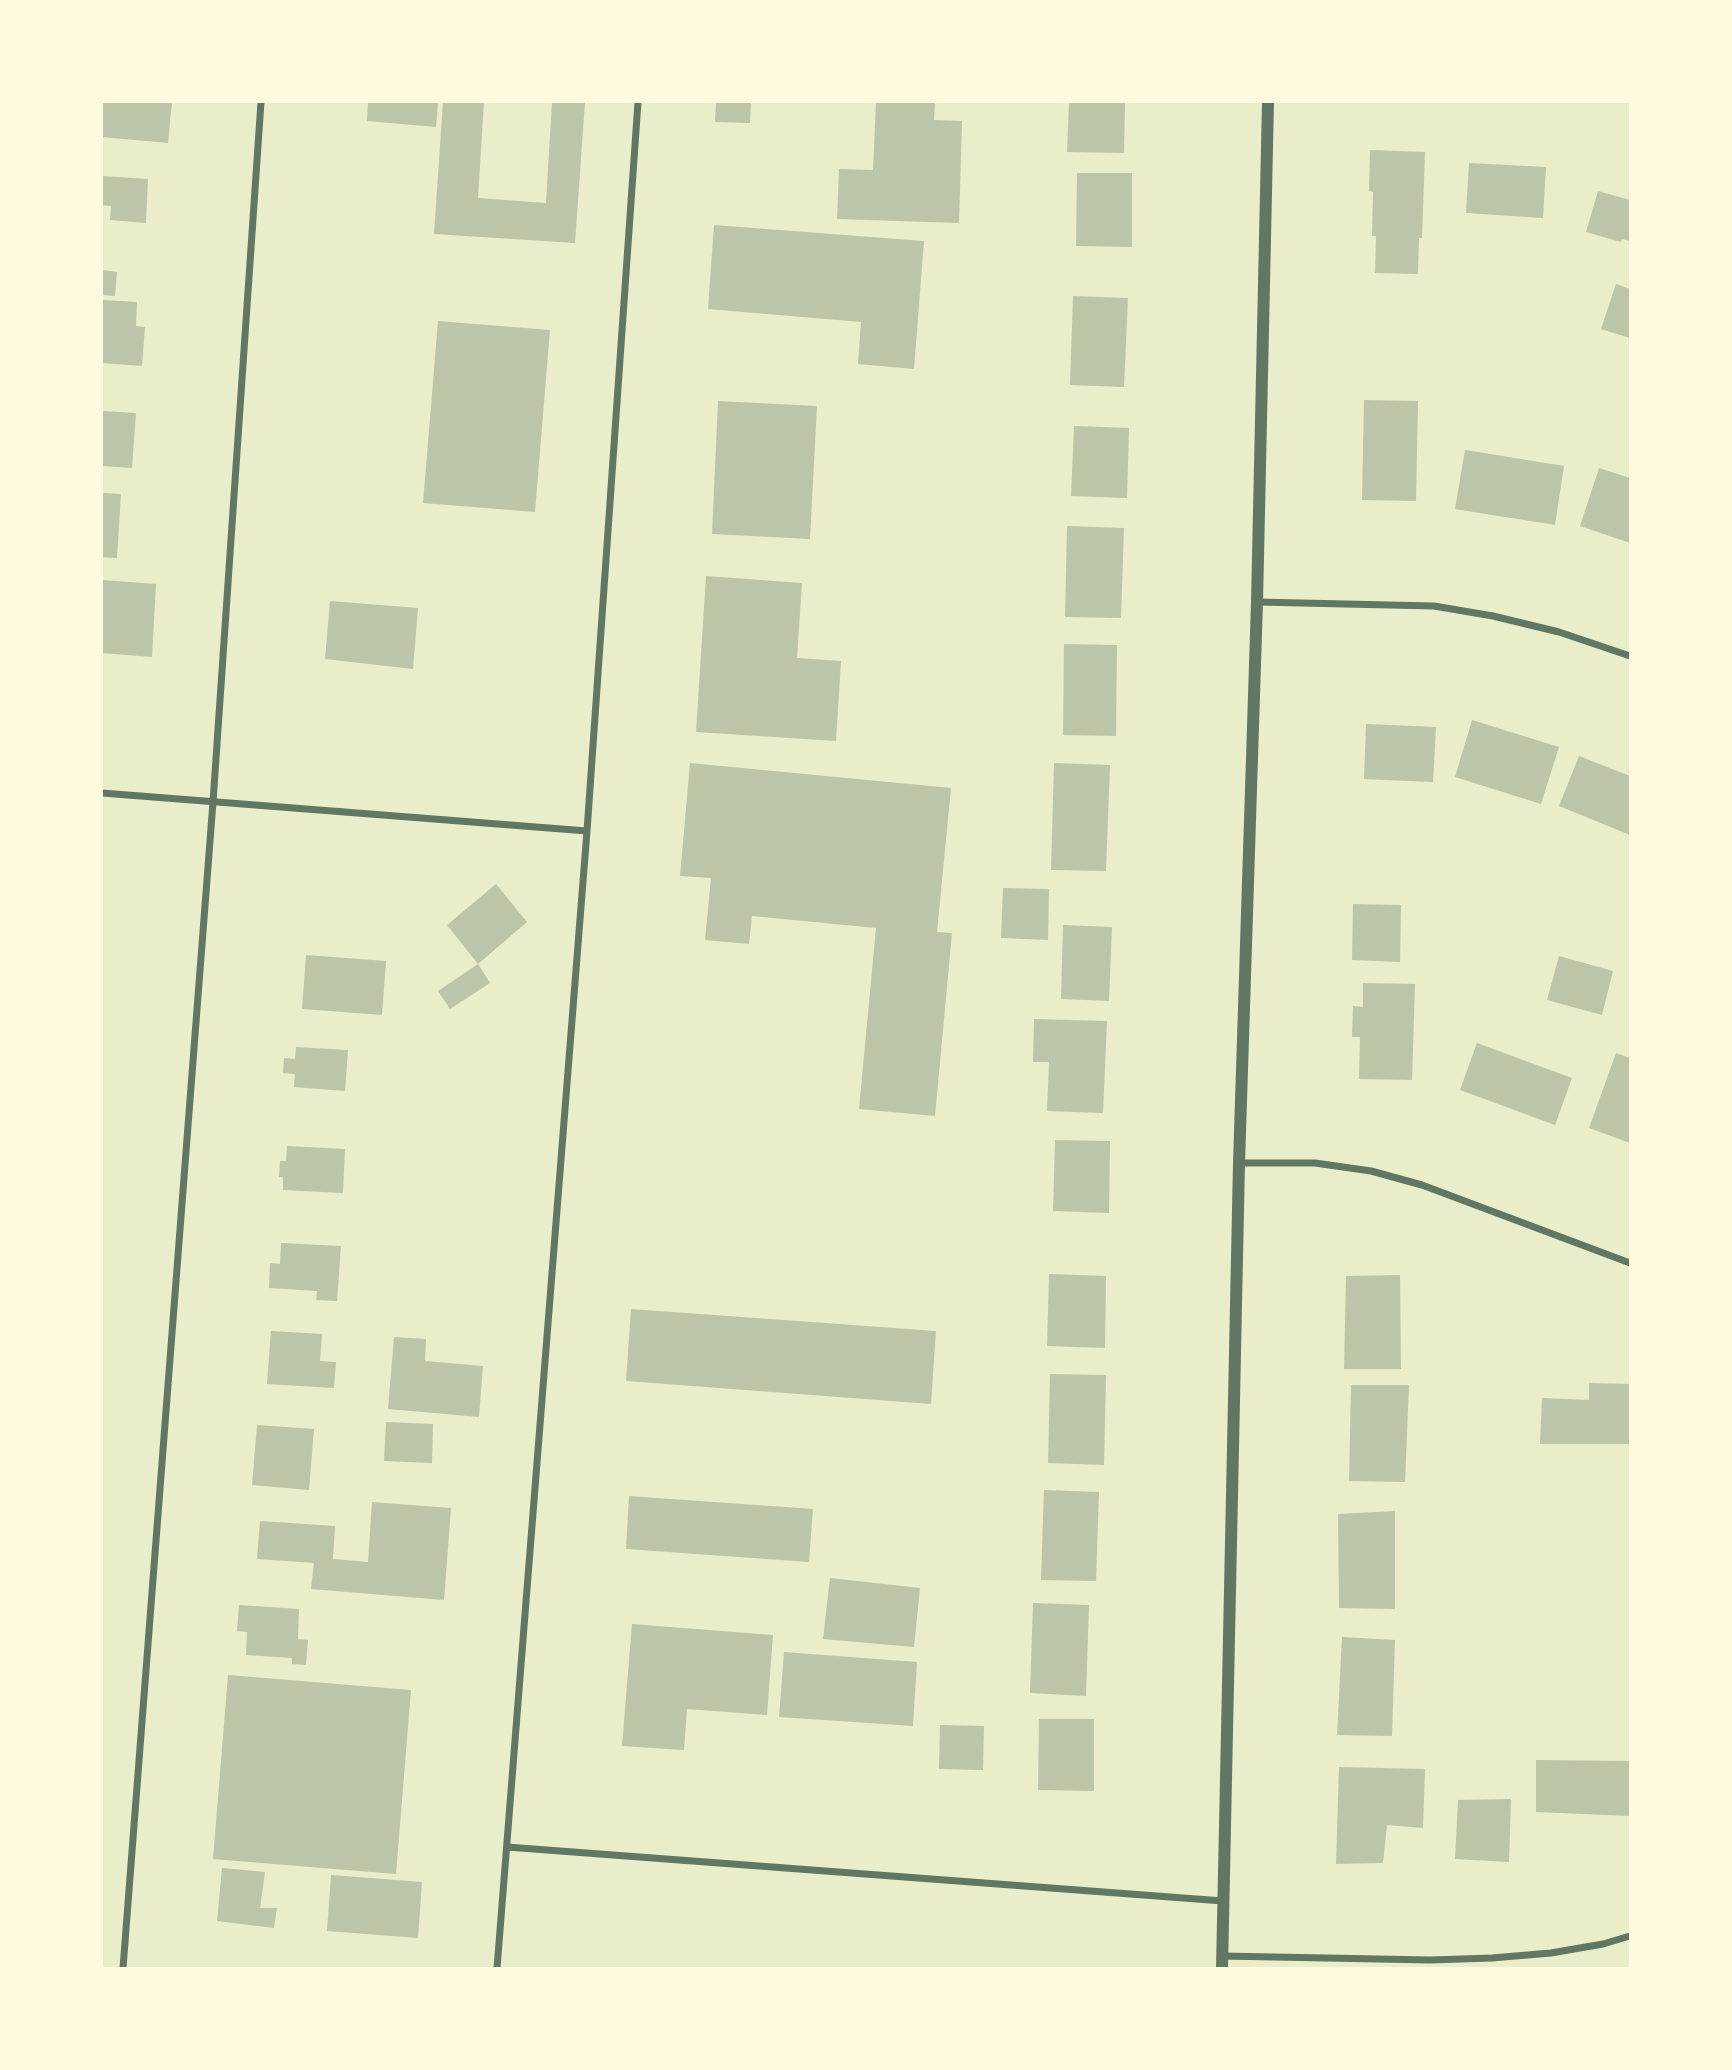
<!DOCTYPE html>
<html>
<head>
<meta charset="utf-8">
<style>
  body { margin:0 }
  #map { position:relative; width:1732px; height:2070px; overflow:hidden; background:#e9edc9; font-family:Figtree,sans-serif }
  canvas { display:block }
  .frame { position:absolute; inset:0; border:103px solid #fefae0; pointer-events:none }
</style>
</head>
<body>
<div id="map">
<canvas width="1732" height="2070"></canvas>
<div class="frame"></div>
</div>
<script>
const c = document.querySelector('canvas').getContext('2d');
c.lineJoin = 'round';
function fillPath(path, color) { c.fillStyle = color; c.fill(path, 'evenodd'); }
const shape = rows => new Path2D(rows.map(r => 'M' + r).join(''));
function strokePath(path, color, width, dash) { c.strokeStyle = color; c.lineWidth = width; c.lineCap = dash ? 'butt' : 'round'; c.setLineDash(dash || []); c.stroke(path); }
fillPath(shape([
  [102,102,172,102,168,143,102,137],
  [368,102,438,102,436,127,367,121],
  [443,102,484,102,478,198,546,203,552,102,585,102,575,243,434,234],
  [716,102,751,102,750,123,715,122],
  [876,102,935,102,934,120,962,121,959,223,837,219,839,169,873,170],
  [1069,102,1125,102,1124,153,1067,152],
  [1370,150,1425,152,1422,238,1419,238,1418,274,1375,273,1376,236,1372,236,1373,192,1369,191],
  [1469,163,1546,167,1543,218,1466,213],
  [1077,173,1132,173,1132,247,1076,246],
  [102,176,148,179,146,223,110,220,111,206,102,205],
  [1598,191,1630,200,1630,241,1622,239,1621,242,1586,232],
  [714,225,924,241,914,369,858,364,861,322,708,309],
  [102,270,117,272,115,296,102,295],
  [1616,284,1630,289,1630,338,1601,329],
  [1073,296,1128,298,1124,387,1070,385],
  [102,300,137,302,136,326,145,327,142,366,102,363],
  [438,321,550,330,535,512,423,503],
  [1364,400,1418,401,1416,501,1362,500],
  [718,401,817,406,810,539,712,534],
  [102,411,136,413,132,468,102,466],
  [1074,426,1129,428,1127,498,1071,496],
  [1465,450,1564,466,1555,525,1455,509],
  [1599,468,1630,478,1630,543,1580,526],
  [102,493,121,494,117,558,102,557],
  [1067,526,1124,528,1121,618,1065,617],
  [706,576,802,583,797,658,841,661,836,741,696,732],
  [102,580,156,584,152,657,102,653],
  [330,601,418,608,413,669,325,659],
  [1064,644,1117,645,1116,736,1063,735],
  [1472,720,1559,747,1541,804,1455,777],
  [1366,724,1436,727,1433,782,1364,779],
  [1579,756,1630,776,1630,835,1559,806],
  [690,763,951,788,937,932,952,933,935,1116,859,1109,876,928,752,916,749,944,705,940,711,878,680,876],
  [1054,763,1110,765,1106,871,1051,870],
  [496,884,527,922,478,964,447,925],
  [1003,888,1049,889,1048,940,1001,938],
  [1353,904,1401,905,1400,962,1352,960],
  [1063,925,1112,927,1109,1001,1061,999],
  [306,955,386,961,382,1015,302,1009],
  [1559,956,1613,971,1602,1015,1547,1000],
  [478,964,490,983,450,1009,438,991],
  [1363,983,1415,984,1412,1080,1359,1079,1360,1037,1352,1037,1353,1006,1363,1007],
  [1034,1019,1107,1021,1103,1113,1047,1111,1049,1062,1033,1062],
  [1477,1043,1572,1078,1555,1125,1460,1090],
  [296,1047,348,1050,345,1091,294,1087,295,1074,283,1073,284,1058,295,1059],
  [1616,1053,1630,1058,1630,1143,1589,1128],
  [1055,1140,1110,1141,1109,1213,1053,1211],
  [287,1146,345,1149,343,1193,283,1190,283,1177,279,1177,280,1161,286,1161],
  [281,1243,341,1246,337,1301,316,1300,317,1291,269,1288,270,1263,280,1264],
  [1049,1274,1106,1276,1105,1348,1047,1346],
  [1400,1275,1401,1369,1344,1369,1346,1276],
  [631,1309,936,1331,931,1404,626,1381],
  [271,1331,322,1334,320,1361,336,1362,334,1388,267,1384],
  [394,1337,426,1339,425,1361,483,1366,479,1417,388,1409],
  [1050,1374,1106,1375,1104,1465,1048,1463],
  [1589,1383,1630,1384,1630,1444,1540,1444,1542,1398,1589,1400],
  [1351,1385,1409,1385,1405,1482,1349,1481],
  [386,1422,433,1424,432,1463,384,1461],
  [257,1425,314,1429,309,1490,252,1485],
  [1044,1490,1099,1492,1096,1581,1041,1580],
  [629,1496,813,1509,809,1562,626,1549],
  [372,1502,451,1508,444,1600,311,1589,314,1563,257,1559,260,1521,335,1526,333,1559,368,1562],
  [1395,1511,1395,1609,1339,1608,1338,1514],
  [830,1578,920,1588,914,1647,823,1639],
  [1033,1603,1089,1605,1086,1696,1030,1693],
  [239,1605,299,1609,298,1639,308,1640,306,1665,292,1664,292,1658,246,1655,247,1632,237,1631],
  [632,1624,773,1635,767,1715,687,1709,684,1750,622,1746],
  [1342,1637,1395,1640,1392,1736,1337,1735],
  [784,1652,917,1662,913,1726,779,1717],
  [228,1675,411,1690,396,1874,213,1859],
  [1039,1719,1094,1719,1094,1791,1038,1790],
  [940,1725,984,1726,983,1770,939,1769],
  [1536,1760,1630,1761,1629,1816,1536,1812],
  [1339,1767,1425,1769,1423,1828,1387,1825,1383,1863,1336,1864],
  [1511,1799,1509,1862,1455,1859,1458,1800],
  [222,1868,265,1872,260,1908,277,1908,274,1928,217,1921],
  [331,1875,422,1882,418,1938,327,1931]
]), '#bcc5a7');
strokePath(shape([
  [1257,602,1434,606,1493,616,1559,632,1630,656],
  [102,793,587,831],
  [1239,1163,1315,1163,1371,1171,1422,1185,1630,1263],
  [507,1847,1223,1901],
  [1222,1956,1430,1960,1492,1958,1551,1953,1603,1944,1630,1936],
  [123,1968,213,802,261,102],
  [497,1968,587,831,638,102]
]), '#617663', 7);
strokePath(shape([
  [1222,1968,1239,1163,1257,602,1268,102]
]), '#617663', 12);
</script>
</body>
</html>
